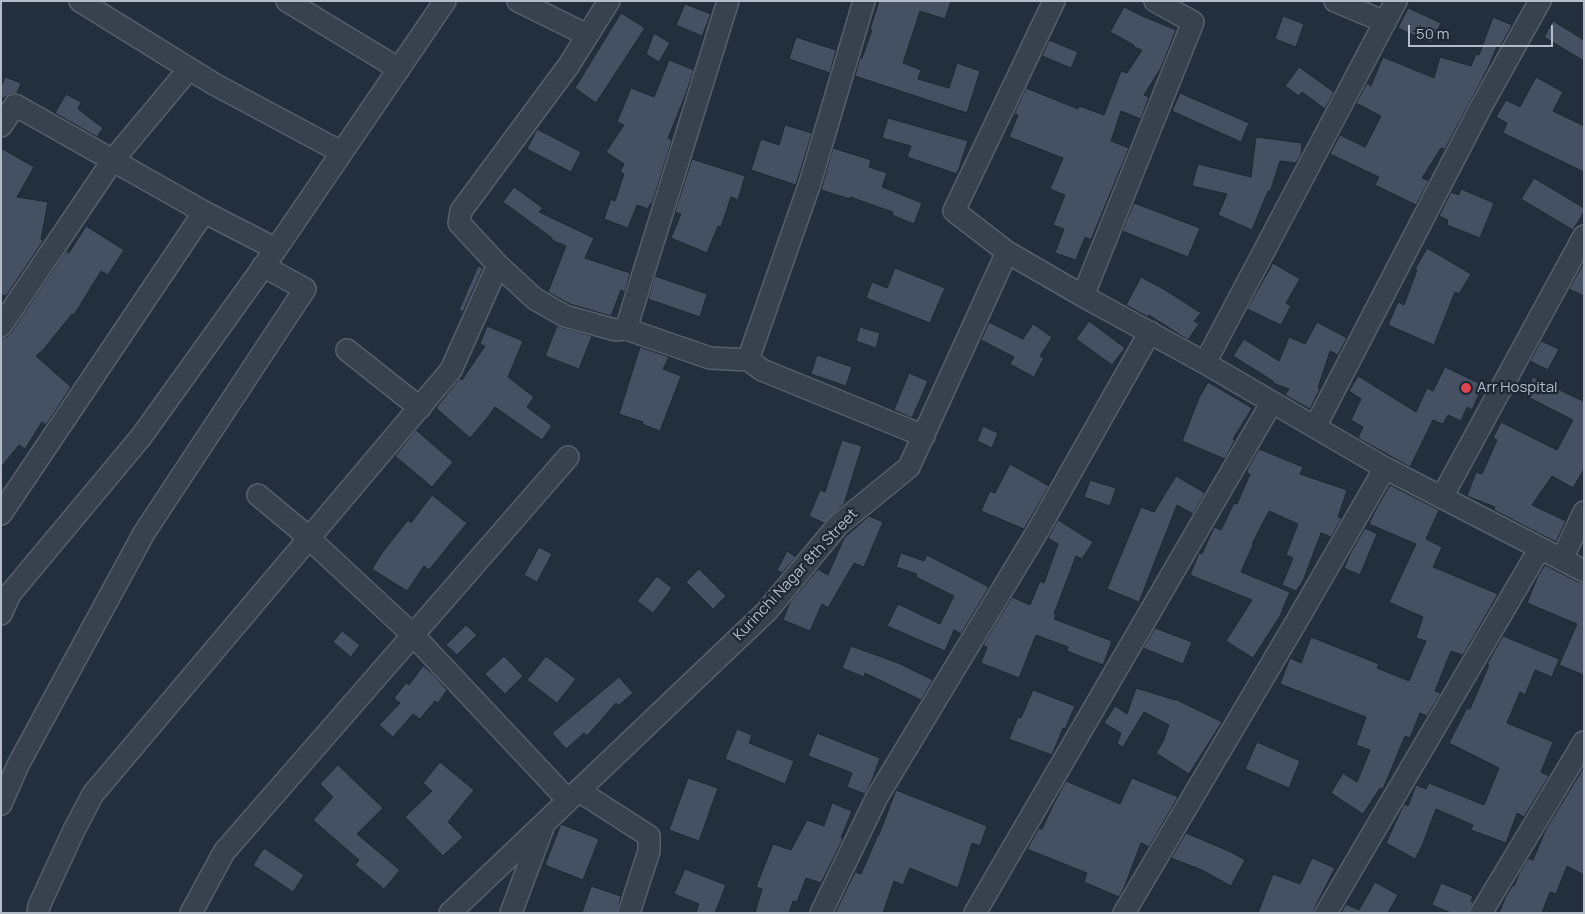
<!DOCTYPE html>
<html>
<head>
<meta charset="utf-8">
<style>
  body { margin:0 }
  #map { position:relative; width:1585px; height:914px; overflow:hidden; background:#242f3e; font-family:Manrope,sans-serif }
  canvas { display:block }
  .frame { position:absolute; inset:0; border:2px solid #b4bcc9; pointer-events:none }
  .scale { position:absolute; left:1408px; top:25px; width:145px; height:22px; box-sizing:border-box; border:2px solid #b4bcc9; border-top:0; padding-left:6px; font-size:15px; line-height:18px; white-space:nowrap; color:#b4bcc9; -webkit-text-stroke:4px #1d2633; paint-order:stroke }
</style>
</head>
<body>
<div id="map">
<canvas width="1585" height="914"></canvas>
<div class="frame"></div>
<div class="scale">50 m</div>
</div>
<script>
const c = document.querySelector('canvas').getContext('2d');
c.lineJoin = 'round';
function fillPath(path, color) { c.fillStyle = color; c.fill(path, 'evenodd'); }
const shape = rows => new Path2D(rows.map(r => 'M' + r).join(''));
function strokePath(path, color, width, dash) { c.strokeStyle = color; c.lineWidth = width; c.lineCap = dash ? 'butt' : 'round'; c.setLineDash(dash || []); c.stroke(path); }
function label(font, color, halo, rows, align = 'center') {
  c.font = font + ' Manrope,sans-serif'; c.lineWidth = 4.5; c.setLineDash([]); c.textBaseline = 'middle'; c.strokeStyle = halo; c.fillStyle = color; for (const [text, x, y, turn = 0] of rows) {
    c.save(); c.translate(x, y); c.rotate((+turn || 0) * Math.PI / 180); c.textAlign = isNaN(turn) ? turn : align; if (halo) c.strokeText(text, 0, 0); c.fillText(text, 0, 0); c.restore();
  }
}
const building = shape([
  [879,1,951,1,945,19,920,11,903,63,921,70,918,79,949,88,957,63,980,71,967,113,855,76,860,58,862,58,872,30,870,29,879,1],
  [685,4,711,14,702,36,676,25,685,4],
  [1124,7,1142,16,1176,30,1161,68,1144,95,1149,97,1141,119,1121,111,1111,141,1129,148,1091,240,1085,237,1076,260,1055,253,1064,229,1053,225,1065,195,1050,189,1063,158,1009,137,1018,115,1014,114,1026,88,1078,109,1079,106,1104,115,1121,71,1127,73,1142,50,1134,47,1134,45,1110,32,1124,7],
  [1408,8,1441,23,1431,43,1398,28,1408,8],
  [621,13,645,28,596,103,575,88,621,13],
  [1283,16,1304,24,1296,47,1275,39,1283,16],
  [1493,17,1512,25,1500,47,1497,46,1488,68,1445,149,1441,148,1422,178,1429,181,1416,205,1375,185,1379,177,1330,154,1340,135,1365,147,1381,116,1356,103,1367,83,1371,86,1383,57,1434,78,1440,57,1471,66,1476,54,1479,55,1493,17],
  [1553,21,1584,40,1584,61,1544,37,1553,21],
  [654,33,670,43,659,62,646,54,654,33],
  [796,37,836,50,830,73,789,59,796,37],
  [1049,40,1078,52,1071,68,1042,56,1049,40],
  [669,60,694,70,685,96,668,138,672,140,652,204,650,204,648,209,637,205,628,228,604,219,611,199,615,201,624,174,620,172,624,164,606,152,624,125,617,122,631,88,654,97,669,60],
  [1299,67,1334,92,1325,109,1302,92,1299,96,1285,86,1299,67],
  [5,77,21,83,17,93,10,94,4,98,1,97,1,87,5,77],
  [1536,77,1563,92,1553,111,1584,126,1584,172,1503,133,1507,123,1496,117,1506,100,1520,107,1536,77],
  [1180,93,1249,123,1241,142,1172,111,1180,93],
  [66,94,81,102,78,109,103,128,97,137,55,113,66,94],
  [888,118,968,141,957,174,907,157,911,146,882,138,888,118],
  [785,125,812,133,796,185,751,170,761,139,779,145,785,125],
  [537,129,581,152,571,172,527,149,537,129],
  [1256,137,1302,143,1301,155,1296,163,1280,161,1270,192,1268,191,1252,230,1218,215,1227,194,1192,186,1198,164,1251,177,1256,137],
  [1,148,34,167,17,197,48,202,41,239,43,241,6,296,1,295,1,148],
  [833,148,871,160,869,167,887,173,882,187,922,203,914,224,892,215,893,212,850,197,850,199,821,190,833,148],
  [692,159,745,176,738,200,731,197,721,227,718,226,707,253,671,238,681,214,675,212,692,159],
  [1534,178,1584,208,1584,212,1573,230,1521,199,1534,178],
  [514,187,543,208,539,212,594,238,585,258,630,273,625,292,621,290,611,316,570,304,548,292,566,246,552,240,552,238,503,202,514,187],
  [1461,189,1494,203,1480,238,1447,225,1448,220,1439,216,1451,192,1459,195,1461,189],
  [1134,203,1200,228,1188,257,1122,231,1134,203],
  [86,226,124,250,108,275,101,271,74,315,72,314,43,350,36,356,71,387,46,425,42,422,25,449,19,445,1,467,1,338,7,337,11,333,66,251,69,253,86,226],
  [1427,248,1471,274,1459,294,1455,292,1434,345,1388,325,1398,302,1404,305,1417,270,1415,269,1427,248],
  [1273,263,1300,279,1286,303,1291,306,1281,325,1247,309,1273,263],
  [1584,263,1584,296,1569,289,1584,263],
  [478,266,483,268,463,312,459,310,478,266],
  [895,268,945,288,930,323,866,298,872,282,887,288,895,268],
  [655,276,707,294,700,317,648,299,655,276],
  [1141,277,1165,290,1201,313,1194,321,1199,324,1188,340,1149,315,1148,317,1126,305,1141,277],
  [1089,321,1125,348,1112,365,1076,339,1089,321],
  [989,322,1023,339,1033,324,1052,337,1040,356,1044,358,1034,377,1010,364,1014,357,981,340,989,322],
  [1317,322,1347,338,1338,355,1330,351,1318,388,1320,389,1310,409,1285,395,1289,389,1273,383,1273,381,1233,356,1244,339,1279,361,1289,337,1305,344,1317,322],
  [487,326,523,341,508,377,534,397,527,407,552,426,542,440,495,407,488,417,470,438,436,408,460,378,462,380,485,346,480,344,487,326],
  [557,326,592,336,579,369,545,356,557,326],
  [860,327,880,333,876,348,856,341,860,327],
  [1541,341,1559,349,1548,370,1530,361,1541,341],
  [640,347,669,357,663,369,681,376,660,431,642,424,643,422,619,414,640,347],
  [817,355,852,367,846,386,811,374,817,355],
  [1445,367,1483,385,1472,410,1467,407,1461,421,1448,415,1443,424,1433,420,1410,467,1358,438,1363,427,1351,420,1361,399,1349,391,1358,376,1416,412,1427,388,1433,391,1445,367],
  [909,373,928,381,912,418,894,410,909,373],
  [1533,377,1572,396,1583,401,1584,399,1584,469,1573,488,1552,476,1532,505,1566,521,1556,542,1494,510,1495,507,1467,496,1476,472,1482,474,1497,440,1493,438,1501,422,1557,450,1573,420,1524,395,1533,377],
  [1208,382,1252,408,1233,439,1235,440,1225,459,1182,441,1199,398,1208,382],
  [983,426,998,433,992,448,977,441,983,426],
  [416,430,453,462,432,487,395,456,416,430],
  [842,440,862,446,844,504,824,523,809,516,820,490,825,492,842,440],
  [1259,449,1303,467,1300,474,1347,490,1338,517,1342,518,1331,537,1321,533,1303,581,1296,591,1282,585,1293,558,1286,555,1298,524,1269,511,1252,544,1253,545,1241,572,1290,592,1280,616,1253,658,1226,641,1252,600,1190,575,1199,553,1202,554,1214,527,1221,530,1234,503,1237,504,1250,474,1247,473,1248,468,1259,449],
  [1010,464,1049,486,1024,529,981,511,990,491,995,493,1010,464],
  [1176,476,1205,493,1193,514,1177,505,1139,602,1107,589,1141,507,1154,512,1176,476],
  [1090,480,1116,488,1110,506,1084,497,1090,480],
  [1390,485,1439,510,1426,539,1442,547,1433,567,1498,594,1463,655,1451,651,1435,691,1441,693,1427,716,1420,713,1410,738,1405,736,1383,789,1380,788,1363,814,1331,793,1343,773,1357,782,1370,750,1356,745,1366,717,1280,684,1290,658,1301,663,1311,637,1379,664,1377,668,1409,681,1426,641,1416,638,1423,617,1389,602,1416,544,1369,524,1376,509,1390,485],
  [432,495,467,523,429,570,424,566,407,591,372,569,382,553,408,520,411,523,432,495],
  [869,516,883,522,864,567,854,563,828,608,822,604,810,631,783,620,790,602,818,569,828,575,844,538,869,516],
  [1058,520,1093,542,1082,559,1076,556,1054,614,1056,615,1054,619,1112,641,1103,665,1067,651,1068,647,1036,635,1019,678,981,663,987,647,983,645,1012,597,1030,605,1040,581,1044,583,1058,544,1048,538,1058,520],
  [1365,528,1377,534,1360,575,1344,568,1350,554,1365,528],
  [539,547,552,554,537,582,524,575,539,547],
  [787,551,796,557,782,573,777,570,787,551],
  [901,553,924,561,927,555,989,587,961,634,954,630,945,651,887,626,898,604,940,624,954,596,916,577,917,574,896,567,901,553],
  [1545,565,1578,582,1584,583,1584,675,1559,665,1577,624,1527,603,1538,576,1545,565],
  [699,569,726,596,713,609,686,582,699,569],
  [657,576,672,588,653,613,637,601,657,576],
  [466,625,477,635,457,655,446,645,466,625],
  [1155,628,1192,642,1183,664,1143,648,1155,628],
  [342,631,360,645,351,657,333,642,342,631],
  [1503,636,1559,659,1552,677,1535,670,1525,695,1520,692,1507,723,1553,742,1541,772,1549,776,1524,817,1517,813,1506,843,1471,830,1473,825,1436,809,1422,846,1415,859,1386,843,1404,804,1408,806,1416,785,1426,789,1429,783,1484,805,1499,768,1449,743,1467,708,1470,709,1489,665,1487,664,1503,636],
  [851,646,898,663,933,680,921,700,865,673,864,677,842,668,851,646],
  [504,656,523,676,505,694,485,674,504,656],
  [546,656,576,679,557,703,527,680,546,656],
  [423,666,432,673,447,690,438,703,435,701,420,719,413,714,393,737,379,725,400,703,394,698,406,683,409,685,423,666],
  [619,677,633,693,618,706,616,703,587,736,584,733,566,749,552,733,619,677],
  [1136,688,1175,700,1175,699,1222,722,1189,774,1156,753,1163,742,1169,725,1144,712,1123,747,1117,744,1121,733,1104,723,1115,706,1127,714,1136,688],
  [1033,690,1075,706,1065,729,1063,728,1052,755,1009,739,1018,717,1021,718,1033,690],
  [737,729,752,735,749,743,794,761,785,784,725,759,737,729],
  [817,733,880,758,872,780,865,794,847,787,852,773,808,756,817,733],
  [1257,742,1300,761,1289,788,1245,769,1257,742],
  [440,762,474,790,448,822,463,837,443,856,405,817,432,791,423,783,440,762],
  [338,765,383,808,357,834,400,870,384,889,355,865,359,860,313,820,333,797,320,784,338,765],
  [1584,767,1584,875,1567,866,1556,894,1550,892,1542,913,1499,913,1506,896,1513,885,1514,886,1519,874,1528,858,1533,860,1546,829,1584,767],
  [688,778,718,788,699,841,669,830,688,778],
  [1132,778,1178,797,1149,847,1141,843,1124,888,1119,897,1084,882,1087,873,1027,849,1039,828,1042,829,1054,803,1066,781,1120,804,1132,778],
  [896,790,987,826,980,846,972,843,958,888,910,868,903,885,894,881,883,913,835,913,855,872,861,874,878,835,879,835,896,790],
  [832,803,852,811,841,838,843,839,821,883,806,878,797,902,793,901,789,913,755,913,762,889,756,887,773,844,791,850,807,820,824,826,832,803],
  [561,824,599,839,583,880,545,865,561,824],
  [1186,833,1231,852,1245,860,1231,886,1202,870,1171,858,1186,833],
  [264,848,304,875,293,892,253,865,264,848],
  [1312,858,1335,868,1315,907,1314,913,1258,913,1273,874,1300,884,1312,858],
  [685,869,726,885,715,913,696,913,699,904,674,894,685,869],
  [1375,882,1398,895,1388,913,1341,913,1346,904,1359,910,1375,882],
  [1441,883,1473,896,1471,901,1473,902,1469,913,1451,913,1432,905,1441,883],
  [591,886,621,896,617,913,582,913,591,886]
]);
fillPath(building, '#455162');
strokePath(building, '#1f2835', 1);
const street = shape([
  [80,1,214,84,341,152],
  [287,1,399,69],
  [518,1,587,35],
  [609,1,569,65,461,211,459,223,498,265,535,299,565,316,615,330,626,329,710,358,748,360,762,370,924,436],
  [1054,1,954,211,1007,252,1083,296,1205,363,1385,468,1540,548],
  [1335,1,1385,22],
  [1,126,15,105,204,212,276,249],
  [1083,296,1193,22,1155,1],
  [1,326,113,160,189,69],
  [626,329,728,1],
  [347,350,420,408],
  [748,360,810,183,864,1],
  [1205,363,1396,1],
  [1315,427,1482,105,1540,1],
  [258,495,300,530,413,635,568,800],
  [1442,497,1584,236],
  [1,514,204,212],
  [1562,559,1584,512],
  [1,614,10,594,141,437,276,249,445,1],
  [580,789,579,791,649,836,649,851,629,913],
  [1,804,18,765,144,533,305,289,263,266],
  [38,913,39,906,74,830,93,794,451,370,498,265],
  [191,913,224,852,568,457],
  [450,913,767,611,838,525,909,467,1007,252],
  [511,913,543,827],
  [821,913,877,797,1037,532,1150,332],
  [975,913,1272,402],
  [1124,913,1298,619,1385,468],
  [1326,913,1540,548,1584,571],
  [1481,913,1584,742]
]);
strokePath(street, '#565f6c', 24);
strokePath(street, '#38414e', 21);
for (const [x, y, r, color] of [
  [1466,388,6,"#e0444e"]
]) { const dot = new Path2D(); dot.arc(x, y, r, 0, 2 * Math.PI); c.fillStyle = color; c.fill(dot); strokePath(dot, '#1d2633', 2); }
label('15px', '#b4bcc9', '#1d2633', [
  ["Arr Hospital",1477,388]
], 'left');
label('15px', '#b4bcc9', '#1d2633', [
  ["Kurinchi Nagar 8th Street",796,575,-47]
]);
</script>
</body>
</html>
